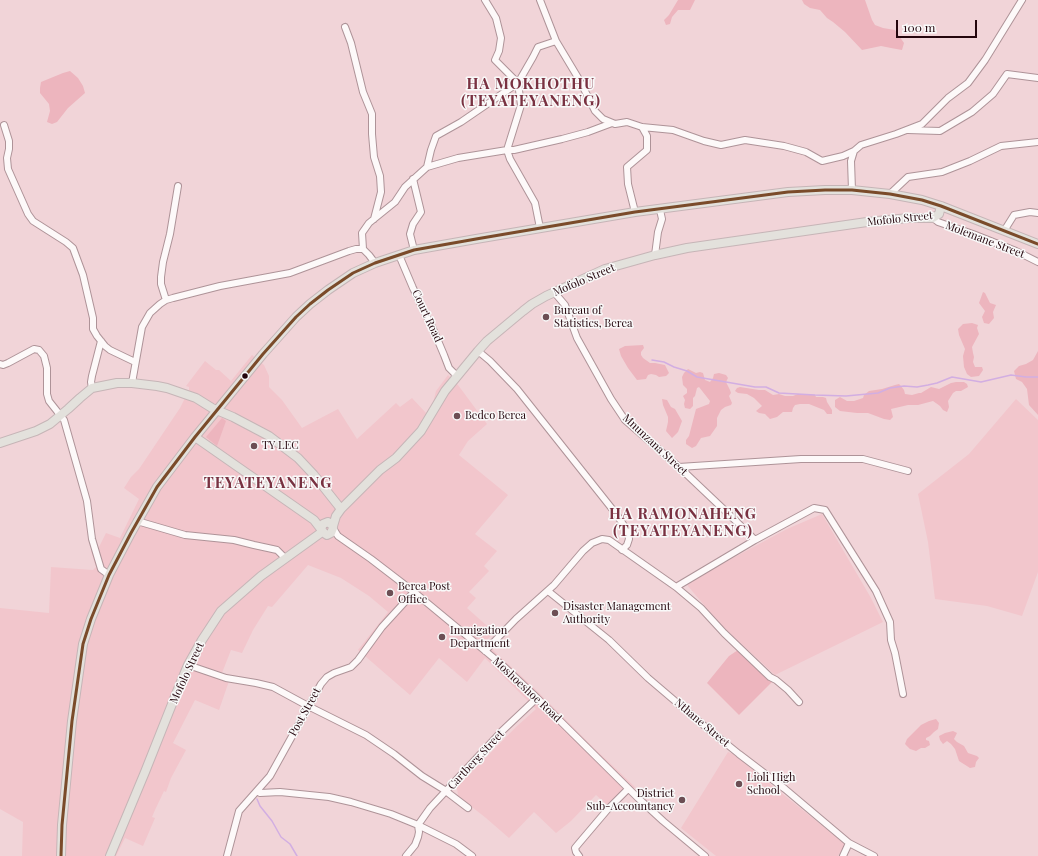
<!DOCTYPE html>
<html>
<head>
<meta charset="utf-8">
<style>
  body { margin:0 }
  #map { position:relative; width:1038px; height:856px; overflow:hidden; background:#f1d4d8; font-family:"Playfair Display",serif }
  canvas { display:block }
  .scale { position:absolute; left:896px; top:20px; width:81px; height:18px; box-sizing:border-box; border:2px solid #24060d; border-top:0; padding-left:5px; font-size:12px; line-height:14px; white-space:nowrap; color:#24060d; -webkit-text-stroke:3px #f9f9f9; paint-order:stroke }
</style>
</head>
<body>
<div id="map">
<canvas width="1038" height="856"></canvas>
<div class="scale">100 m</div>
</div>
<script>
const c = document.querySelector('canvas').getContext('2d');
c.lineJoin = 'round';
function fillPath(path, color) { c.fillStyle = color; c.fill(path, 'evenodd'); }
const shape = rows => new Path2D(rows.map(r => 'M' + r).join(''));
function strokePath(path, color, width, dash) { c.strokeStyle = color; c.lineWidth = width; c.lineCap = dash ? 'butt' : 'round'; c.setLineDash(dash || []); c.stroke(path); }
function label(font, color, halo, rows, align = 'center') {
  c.font = font + ' "Playfair Display",serif'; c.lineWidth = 3; c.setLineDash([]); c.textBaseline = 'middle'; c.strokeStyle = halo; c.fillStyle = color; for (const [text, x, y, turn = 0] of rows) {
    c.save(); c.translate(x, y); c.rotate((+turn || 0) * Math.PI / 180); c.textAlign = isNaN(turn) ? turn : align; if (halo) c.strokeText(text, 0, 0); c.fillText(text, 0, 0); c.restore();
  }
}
fillPath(shape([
  [252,355,264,365,269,376,269,387,282,400,302,428,317,420,338,409,357,439,396,403,400,407,412,398,426,413,433,403,436,391,448,375,458,385,487,424,468,441,459,455,508,495,475,534,497,551,484,566,489,571,469,592,476,598,467,608,494,632,485,642,496,653,532,686,594,748,635,787,613,810,596,795,571,821,556,833,534,812,509,838,486,818,458,796,457,787,516,727,536,709,485,658,467,682,439,658,410,695,358,650,388,612,369,596,341,578,308,565,272,607,268,606,253,630,242,653,231,650,220,678,229,681,219,710,195,700,173,743,186,750,171,778,166,792,164,791,155,810,152,817,155,818,143,846,125,838,116,856,113,854,112,856,22,856,23,822,0,809,0,608,49,613,51,567,93,570,96,567,91,551,99,547,106,533,120,538,139,499,124,488,131,477,139,469,180,408,189,390,189,387,186,386,205,361,216,370,219,370,231,381],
  [1016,399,1038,420,1038,572,1022,616,987,606,935,599,928,542,918,494,969,454],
  [822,514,871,598,883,622,775,675,722,626,687,585,703,574,787,529],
  [728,752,733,754,845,844,838,856,716,856,681,828]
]), '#f2c6cc');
fillPath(shape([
  [678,0,695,0,690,10,678,10,672,17,670,24,666,25,664,20,669,15],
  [802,0,865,0,872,20,875,25,883,28,895,30,904,43,902,50,891,48,881,46,862,50,845,32,833,22,827,18,820,10,810,8,804,4],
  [70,71,78,78,83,86,85,93,68,108,57,122,52,124,47,122,50,111,49,104,40,93,40,88,41,82,63,73],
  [983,292,985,293,990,303,996,305,993,312,994,318,989,324,984,323,982,317,985,311,979,303],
  [972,323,978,325,977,328,979,334,972,347,973,353,974,357,973,362,975,367,982,367,983,370,979,376,971,377,967,374,964,367,963,356,965,349,959,335,958,329,963,324],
  [643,345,644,348,641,352,641,355,643,358,650,363,655,363,665,365,669,373,666,376,659,377,656,375,651,374,648,375,646,379,637,380,628,368,621,356,619,349,625,346],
  [1038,351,1038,415,1029,405,1027,389,1022,382,1016,379,1014,371,1019,366,1026,364,1033,360],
  [688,369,696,373,700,372,703,373,705,380,710,382,713,378,714,374,719,373,726,375,728,378,726,382,730,390,731,393,729,396,732,403,731,405,725,407,721,410,717,418,717,426,710,436,701,438,696,446,692,448,686,444,686,440,689,436,696,409,709,404,710,401,699,387,697,388,695,396,693,398,693,406,690,409,685,408,684,404,685,400,683,396,687,393,687,389,683,385,682,377,684,373],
  [956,382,964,382,967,384,968,387,961,391,956,391,953,393,948,401,949,407,947,412,943,410,940,406,933,401,918,405,908,405,891,409,893,417,890,420,884,419,868,413,857,413,840,411,835,407,835,400,840,397,847,401,854,401,863,398,864,395,869,391,882,389,895,385,899,384,901,386,904,390,905,394,912,395,919,393,921,393,931,387,939,389,951,383],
  [740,387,759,390,765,390,773,395,779,394,785,396,793,396,798,394,815,395,816,397,823,397,826,398,827,402,832,410,832,414,827,414,824,410,809,404,800,404,795,405,793,408,792,412,783,412,777,417,770,419,765,414,759,413,756,411,762,406,754,398,747,394,738,393,735,391,737,388],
  [662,399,667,400,671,407,675,409,682,421,678,432,672,438,666,431,668,422,668,417,663,405],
  [222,418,226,421,217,446,206,437],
  [738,650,772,682,739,715,707,683,729,656],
  [936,719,939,723,938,729,934,732,930,736,926,738,926,740,929,741,930,745,925,748,921,748,916,751,910,749,905,744,907,739,921,725,929,721],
  [953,731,957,733,954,739,957,742,964,746,968,753,977,756,979,758,976,762,975,767,970,768,959,761,955,749,951,744,947,741,943,744,940,740,939,736,945,733]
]), '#edb5be');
strokePath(shape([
  [652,360,664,362,674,367,687,371,697,377,755,387,766,387,779,393,815,395,846,396,878,393,890,388,904,386,917,387,928,385,937,383,952,377,981,382,1011,375,1026,377,1038,377],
  [257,799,260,806,272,821,281,837,290,844,297,856]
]), '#d2aee2', 1.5);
const minor = shape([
  [540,0,556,41,580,81,595,111,603,119,615,124,627,122,642,127,647,136,647,150,627,167,628,184,635,212],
  [345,27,351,43,363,92,372,114,372,134,374,157,380,176,381,192,374,219],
  [4,125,9,141,9,149,7,158,8,169,28,214,33,221,66,242,73,248,83,275,93,318,93,329,97,336,105,346,110,350,135,362],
  [642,127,673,130,704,141,721,145,745,140,784,146,806,152,822,161,843,156,854,151],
  [908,130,940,131,972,112,993,94,1007,74,1038,78],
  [427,167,431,150,436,136,461,122,518,83,495,60,499,51,501,38,496,18,485,0],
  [413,179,421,212,413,224,410,234,414,250],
  [852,190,851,161,854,151,861,145,896,134,922,124,948,98,968,83,985,60,1022,0],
  [890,194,908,177,942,172,970,161,1001,146,1038,142],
  [933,218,938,222,973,234,1016,251,1038,262],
  [540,228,535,203,510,159,507,150,521,105,518,83,533,57,538,47,556,41],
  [1004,231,1014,215,1030,212,1038,213],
  [363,249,362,233,369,223,395,202,405,187,427,167,458,158,507,150,514,150,562,139,588,132,612,123],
  [399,255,413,288,433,329,444,355,449,368,457,376],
  [655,255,658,232,662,219,660,210],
  [554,292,565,305,577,338,611,399,625,420,679,467,737,522,755,540],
  [166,300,161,284,161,277,163,262,170,234,178,186],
  [478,351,490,361,517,389,617,515,628,532,629,539,627,545,622,550],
  [0,364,3,365,8,363,34,349,39,350,44,356,47,368,47,394,49,401,64,420,87,501,92,539,101,569,109,575],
  [132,383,142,327,150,313,160,304,166,300,173,298,220,286,290,273,349,251,356,249,363,249,369,255,375,263],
  [92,388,91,382,92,376,101,341],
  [679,467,801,459,863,459,908,471],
  [137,521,185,535,234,540,254,545,277,550,285,558],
  [333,528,338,536,371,559,414,592,501,664,537,698,638,798,663,821,705,856],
  [676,587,755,540,814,508,825,510,876,591,890,622,891,640,895,653,903,694],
  [548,591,609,640,648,678,702,724,739,754,785,789,849,843,843,856],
  [485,651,516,619,554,585,583,551,592,543,602,539,609,540,676,587,701,608,724,633,770,677,776,680,788,690,799,702],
  [188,665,226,678,256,683,273,687,308,706,366,735,394,754,422,776,443,789,468,808],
  [257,791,260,793,280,792,329,797,351,802,391,814,418,825,456,844,472,856],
  [849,843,874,856],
  [227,856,239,811,270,776,321,684,327,677,334,673,351,667,358,660,382,627,414,592],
  [406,856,415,845,418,837,419,832,418,825,430,808,502,731,537,698],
  [579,856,576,852,575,848,580,842,608,809,628,789]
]);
const major = shape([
  [195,437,314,520,324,533,327,535,331,533,333,528,332,525,328,522,323,524,321,529],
  [0,443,36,431,50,424,68,409,80,398,92,388,117,383,132,383,157,386,167,388,196,398,212,408,233,417,269,436,298,458,314,475,341,509],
  [333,526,336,516,341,509,380,470,396,458,421,431,445,391,478,351,487,341,523,311,532,304,546,296,605,269,655,255,687,248,867,222,909,218,933,218,939,214,941,206],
  [61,856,62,825,72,721,83,644,91,619,109,575,131,533,157,487,195,437,263,354,296,317,310,304,328,290,353,273,375,263,414,250,476,239,635,212,788,192,825,190,852,190,890,194,922,200,941,206,1038,244],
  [110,856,145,772,178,689,188,665,202,640,221,611,261,576,322,532]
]);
strokePath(minor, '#ae9398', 8);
strokePath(major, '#c6b5b7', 10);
strokePath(minor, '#fdf9f9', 6);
strokePath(major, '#e3e1dc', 8);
strokePath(shape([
  [61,856,62,825,72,721,83,644,91,619,109,575,131,533,157,487,195,437,263,354,296,317,310,304,328,290,353,273,375,263,414,250,476,239,635,212,788,192,825,190,852,190,890,194,922,200,941,206,1038,244]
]), '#7a4b2a', 3);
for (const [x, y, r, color] of [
  [546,317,4,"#6c4e54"],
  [245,376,3.5,"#24060d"],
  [457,416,4,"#6c4e54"],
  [254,446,4,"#6c4e54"],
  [390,593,4,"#6c4e54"],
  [555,613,4,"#6c4e54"],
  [442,637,4,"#6c4e54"],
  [739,784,4,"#6c4e54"],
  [682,800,4,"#6c4e54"]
]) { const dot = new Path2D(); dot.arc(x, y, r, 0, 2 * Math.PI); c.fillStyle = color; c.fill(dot); strokePath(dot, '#f9f9f9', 1.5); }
label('11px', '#24060d', '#f9f9f9', [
  ["Mofolo Street",900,219,-6],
  ["Molemane Street",985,240,21],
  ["Mofolo Street",584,280,-23],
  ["Court Road",427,316,65],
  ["Mnunzana Street",655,445,43],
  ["Mofolo Street",187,673,-65],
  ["Moshoeshoe Road",527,690,43],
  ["Post Street",305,712,-61],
  ["Nthane Street",702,723,40],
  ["Cartberg Street",476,760,-47]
]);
label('11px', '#24060d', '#f9f9f9', [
  ["Bureau of",554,311],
  ["Statistics, Berea",554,324],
  ["Bedco Berea",465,416],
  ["TY LEC",262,446],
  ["Berea Post",398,587],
  ["Office",398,600],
  ["Disaster Management",563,607],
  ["Authority",563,620],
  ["Immigation",450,631],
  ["Department",450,644],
  ["Lioli High",747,778],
  ["School",747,791],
  ["District",674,794,"right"],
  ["Sub-Accountancy",674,807,"right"]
], 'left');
c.letterSpacing = '1px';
label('bold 15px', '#793141', '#f9f9f9', [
  ["HA MOKHOTHU",531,84],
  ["(TEYATEYANENG)",531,101],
  ["TEYATEYANENG",268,483],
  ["HA RAMONAHENG",683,514],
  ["(TEYATEYANENG)",683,531]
]);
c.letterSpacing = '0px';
</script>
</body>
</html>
